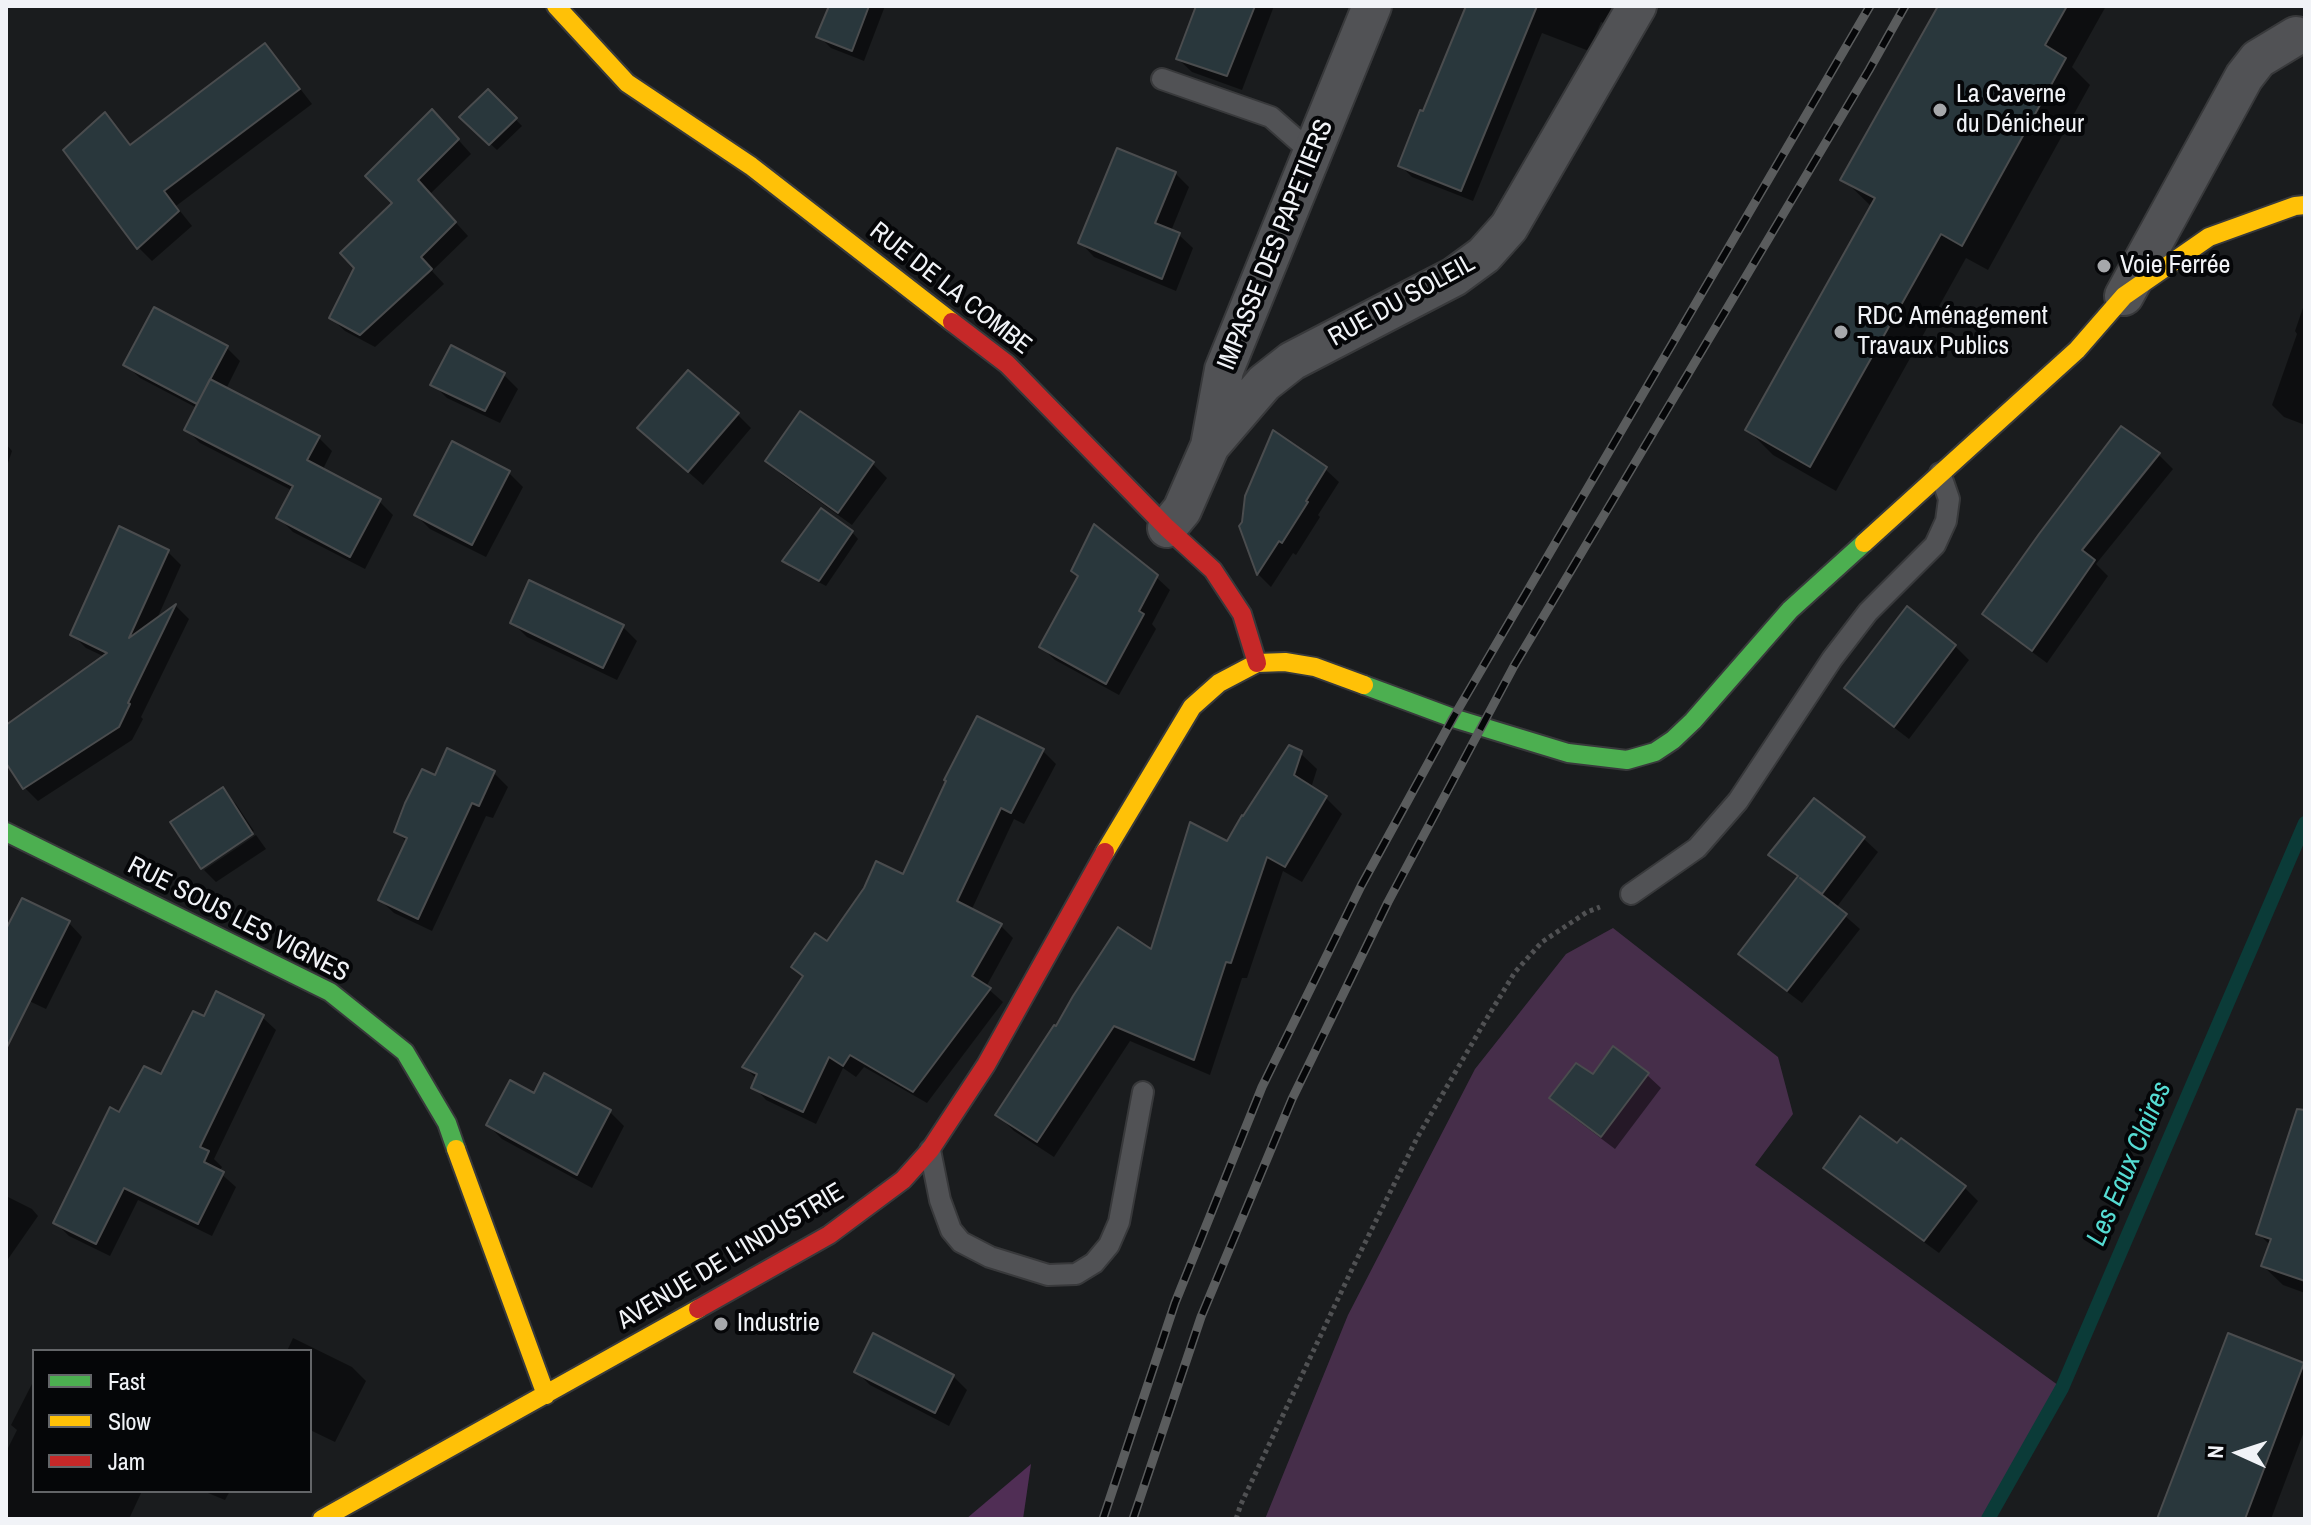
<!DOCTYPE html>
<html>
<head>
<meta charset="utf-8">
<style>
  body { margin:0 }
  #map { position:relative; width:2311px; height:1525px; overflow:hidden; background:#1a1c1e; font-family:"Archivo Narrow",sans-serif }
  canvas { display:block }
  .frame { position:absolute; inset:0; border:8px solid #f1f3f7; pointer-events:none }
  .legend { position:absolute; left:32px; top:1349px; width:280px; height:144px; box-sizing:border-box; background:#050608; border:2px solid #636568; margin:0; padding:10px 14px; list-style:none; font-size:24px; color:#f1f3f7 }
  .legend li { display:flex; align-items:center; gap:16px; height:40px }
  .legend b { width:40px; border:2px solid #636568 }
  .north { position:absolute; left:2199px; top:1413px; width:80px; height:80px; -webkit-text-stroke:6px #050608; paint-order:stroke; rotate:273deg; font-size:22px; font-weight:700; line-height:32px; text-align:center; color:#f1f3f7 }
  .north::after { content:''; display:block; margin:auto; width:28px; height:36px; background:#f1f3f7; clip-path:polygon(50% 0,100% 100%,50% 72%,0 100%) }
</style>
</head>
<body>
<div id="map">
<canvas width="2311" height="1525"></canvas>
<div class="frame"></div>
<ul class="legend">
<li><b style="height:10px;background:#4caf50"></b>Fast</li>
<li><b style="height:10px;background:#ffc107"></b>Slow</li>
<li><b style="height:10px;background:#c62828"></b>Jam</li>
</ul>
<div class="north">N</div>
</div>
<script>
const c = document.querySelector('canvas').getContext('2d');
c.lineJoin = 'round';
function fillPath(path, color) { c.fillStyle = color; c.fill(path, 'evenodd'); }
const shape = rows => new Path2D(rows.map(r => 'M' + r).join(''));
function strokePath(path, color, width, dash) { c.strokeStyle = color; c.lineWidth = width; c.lineCap = dash ? 'butt' : 'round'; c.setLineDash(dash || []); c.stroke(path); }
function label(font, color, halo, rows, align = 'center') {
  c.font = font + ' "Archivo Narrow",sans-serif'; c.lineWidth = 8; c.setLineDash([]); c.textBaseline = 'middle'; c.strokeStyle = halo; c.fillStyle = color; for (const [text, x, y, turn = 0] of rows) {
    c.save(); c.translate(x, y); c.rotate((+turn || 0) * Math.PI / 180); c.textAlign = isNaN(turn) ? turn : align; if (halo) c.strokeText(text, 0, 0); c.fillText(text, 0, 0); c.restore();
  }
}
fillPath(shape([
  [1613,928,1778,1057,1793,1114,1755,1165,2062,1388,1988,1519,1265,1519,1348,1315,1475,1069,1566,954]
]), '#462e4a');
fillPath(shape([
  [1031,1464,1023,1519,966,1519]
]), '#502e55');
fillPath(shape([
  [831,6,885,6,864,61,831,48,819,36],
  [1198,6,1274,6,1242,90,1192,72,1178,59],
  [1468,6,1622,6,1611,26,1601,22,1589,51,1542,33,1473,201,1412,177,1400,165,1425,113],
  [1940,6,2106,6,2072,67,2090,85,1988,270,1966,258,1836,491,1773,455,1748,430,1872,207,1843,179],
  [265,46,278,60,312,104,176,206,192,226,152,261,138,247,105,115,132,146],
  [488,91,522,126,497,150,461,117],
  [445,125,471,154,430,194,468,236,432,271,444,284,375,347,345,331,331,318,395,203],
  [1175,173,1189,187,1171,231,1179,235,1193,248,1176,291,1094,257,1081,243],
  [2305,302,2305,425,2284,417,2272,405,2297,334,2295,331],
  [226,347,240,361,226,389,318,437,332,451,322,471,379,501,393,515,365,569,293,532,279,518,293,491,200,443,186,429,197,408,140,378,126,365],
  [452,347,504,375,518,389,500,423,447,398,433,384],
  [737,414,751,428,703,485,654,442],
  [801,414,873,464,887,478,852,525,782,475,768,461],
  [2122,429,2159,455,2173,469,2096,564,2108,576,2047,663,1998,627,1984,613],
  [6,444,12,451,6,469],
  [1325,469,1339,482,1318,515,1320,517,1296,555,1293,553,1271,587,1258,574,1242,526],
  [509,473,523,487,486,557,430,529,416,515],
  [852,532,858,539,826,586,790,567,784,560],
  [168,552,181,565,156,621,176,606,189,619,141,717,143,719,132,740,38,801,25,788,6,759,6,728,105,657,86,648,73,635],
  [1156,577,1170,590,1152,624,1156,629,1119,695,1055,660,1041,647],
  [530,583,623,627,637,641,617,680,527,637,513,623],
  [1955,646,1969,660,1909,739,1861,702,1847,688],
  [978,718,1043,751,1056,764,1024,824,1014,819,971,911,1001,926,1013,938,986,987,1003,1002,927,1103,864,1067,856,1077,843,1068,816,1124,766,1100,754,1087,757,1079,744,1067,804,977,793,967,827,944,904,876],
  [1300,753,1317,769,1311,788,1326,798,1342,814,1302,882,1283,871,1247,978,1242,978,1210,1075,1130,1041,1054,1157,1014,1131,998,1115,1152,952,1228,844],
  [494,773,508,787,493,818,486,816,432,931,394,913,380,900,407,842,396,831,436,777],
  [222,790,236,804,254,831,203,866],
  [1814,801,1864,839,1878,852,1836,908,1860,929,1802,1003,1754,967,1740,954,1799,879,1771,854],
  [256,835,266,849,216,882,204,870],
  [69,923,82,937,46,1009,6,990,6,934],
  [262,1017,276,1030,214,1159,222,1167,219,1172,236,1187,212,1236,138,1200,110,1256,69,1236,55,1222,205,1019],
  [1647,1075,1661,1088,1615,1149,1566,1112,1552,1098,1594,1076],
  [545,1076,610,1112,624,1126,592,1188,502,1139,488,1125,535,1096],
  [2305,1141,2305,1293,2283,1285,2263,1266,2270,1245,2258,1233],
  [1897,1146,1965,1188,1978,1201,1939,1253,1840,1181,1826,1167],
  [6,1196,32,1209,38,1216,6,1262],
  [293,1338,352,1367,366,1381,335,1442,310,1430,310,1351,287,1351],
  [2303,1365,2305,1367,2305,1429,2271,1519,2159,1519],
  [856,1371,953,1376,967,1390,949,1426,870,1385],
  [34,1380,34,1491,142,1491,129,1519,6,1519,6,1452,17,1430,11,1425],
  [203,1491,230,1491,225,1500]
]), '#0007');
strokePath(shape([
  [1988,1519,2062,1388,2305,823]
]), '#0b3b38', 14);
const building = shape([
  [829,6,869,6,852,51,816,37,829,6],
  [1196,6,1255,6,1227,76,1176,59,1196,6],
  [1466,6,1537,6,1461,191,1398,166,1420,110,1423,111,1466,6],
  [1938,6,2067,6,2045,45,2066,58,1962,246,1941,234,1810,467,1745,430,1875,198,1840,180,1938,6],
  [265,43,300,89,164,191,179,211,137,249,63,150,105,112,130,145,265,43],
  [488,89,517,118,489,145,459,117,488,89],
  [432,109,459,139,418,180,456,222,421,257,432,269,360,335,329,318,354,268,340,253,392,203,365,176,432,109],
  [1117,148,1176,172,1155,223,1180,233,1162,279,1078,243,1117,148],
  [154,307,228,346,197,404,123,365,154,307],
  [451,345,505,373,485,411,430,385,451,345],
  [688,370,739,413,688,472,637,428,688,370],
  [210,379,320,436,307,460,381,499,350,557,276,518,293,486,184,430,210,379],
  [800,411,874,462,838,513,765,461,800,411],
  [2121,426,2160,453,2082,550,2095,560,2032,651,1982,614,2039,534,2121,426],
  [1273,430,1327,467,1306,501,1308,502,1282,543,1279,541,1257,575,1239,526,1242,522,1245,496,1273,430],
  [452,441,510,471,472,545,414,515,452,441],
  [821,508,853,531,819,581,782,561,821,508],
  [1094,524,1158,575,1139,611,1144,614,1106,684,1039,647,1078,576,1071,571,1094,524],
  [119,526,169,550,129,638,176,604,128,703,130,704,119,727,23,789,6,763,6,725,107,653,70,635,119,526],
  [529,580,624,625,603,668,510,623,529,580],
  [1907,606,1956,645,1894,727,1844,688,1907,606],
  [977,716,1044,749,1011,813,1001,808,957,901,1002,924,972,976,991,988,913,1092,850,1055,843,1066,829,1057,803,1112,751,1088,757,1074,742,1067,803,976,791,967,815,933,827,941,864,888,876,861,903,874,946,781,944,780,977,716],
  [1289,745,1302,751,1294,775,1327,796,1285,867,1267,857,1231,963,1226,962,1194,1060,1114,1026,1037,1142,995,1115,1054,1025,1056,1026,1073,996,1118,927,1151,949,1190,822,1227,841,1242,815,1243,816,1289,745],
  [447,748,495,771,479,806,472,803,418,919,378,900,407,838,394,832,405,803,422,769,435,775,447,748],
  [223,787,253,834,201,869,170,822,223,787],
  [1814,798,1865,837,1822,894,1800,878,1847,914,1787,991,1738,954,1798,876,1768,855,1814,798],
  [22,898,70,921,6,1049,6,929,22,898],
  [216,991,264,1015,200,1147,209,1151,204,1162,224,1172,198,1224,124,1188,96,1244,53,1223,110,1107,119,1112,144,1066,161,1074,193,1011,204,1016,216,991],
  [1613,1046,1649,1073,1601,1137,1549,1098,1576,1063,1593,1074,1613,1046],
  [544,1073,611,1110,577,1175,486,1125,510,1080,534,1093,544,1073],
  [2297,1109,2305,1110,2305,1281,2261,1266,2271,1239,2256,1234,2297,1109],
  [1860,1116,1897,1143,1901,1138,1966,1186,1924,1241,1823,1168,1860,1116],
  [873,1333,954,1375,935,1413,854,1372,873,1333],
  [2228,1333,2304,1363,2245,1519,2157,1519,2228,1333]
]);
fillPath(building, '#29373c');
strokePath(building, '#4a4c4e', 2);
const lane = shape([
  [1162,79,1271,117,1312,153],
  [1631,894,1697,848,1738,801,1832,659,1868,612,1935,545,1946,521,1949,499,1940,473],
  [930,1150,940,1200,951,1230,961,1242,990,1257,1048,1275,1076,1274,1094,1263,1109,1245,1119,1222,1143,1092]
]);
const street = shape([
  [2124,296,2244,77,2258,59,2296,36],
  [1210,446,1264,383,1292,361,1454,277,1484,255,1509,227,1637,6],
  [1167,528,1182,510,1210,446,1224,370,1372,6]
]);
const fast = shape([
  [1364,685,1453,718,1568,753,1627,760,1655,752,1673,740,1693,721,1790,610,1864,543],
  [6,832,330,992,405,1052,447,1123,456,1149]
]);
const slow = shape([
  [556,6,627,83,751,166,952,322],
  [1864,543,2077,350,2124,296,2209,237,2295,206,2305,205],
  [1105,852,1192,707,1219,683,1257,663,1285,662,1315,667,1364,685],
  [456,1149,546,1395],
  [322,1519,698,1309]
]);
const jam = shape([
  [952,322,1007,364,1167,528,1213,570,1242,614,1257,663],
  [698,1309,829,1235,903,1180,930,1150,986,1065,1105,852]
]);
strokePath(lane, '#38393b', 24);
strokePath(street, '#38393b', 42);
strokePath(fast, '#38393b', 22);
strokePath(slow, '#38393b', 22);
strokePath(jam, '#38393b', 22);
strokePath(shape([
  [1236,1519,1241,1504,1353,1267,1417,1138,1484,1023,1515,972,1542,942,1587,912,1600,907]
]), '#505153', 5, [4, 4]);
strokePath(lane, '#515255', 20);
strokePath(street, '#515255', 38);
strokePath(fast, '#4caf50', 18);
strokePath(slow, '#ffc107', 18);
strokePath(jam, '#c62828', 18);
const rail = shape([
  [1103,1519,1175,1303,1262,1087,1361,886,1453,718,1870,6],
  [1133,1519,1201,1317,1292,1099,1388,902,1514,666,1869,70,1905,6]
]);
strokePath(rail, '#5a5c5d', 9);
strokePath(rail, '#050608', 6, [18]);
for (const [x, y, r, color] of [
  [1940,110,8,"#a6a8ab"],
  [2104,266,8,"#a6a8ab"],
  [1841,332,8,"#a6a8ab"],
  [721,1324,8,"#a6a8ab"]
]) { const dot = new Path2D(); dot.arc(x, y, r, 0, 2 * Math.PI); c.fillStyle = color; c.fill(dot); strokePath(dot, '#050608', 3); }
label('26px', '#f1f3f7', '#050608', [
  ["La Caverne",1956,95],
  ["du Dénicheur",1956,125],
  ["Voie Ferrée",2120,266],
  ["RDC Aménagement",1857,317],
  ["Travaux Publics",1857,347],
  ["Industrie",737,1324]
], 'left');
label('26px', '#f1f3f7', '#050608', [
  ["IMPASSE DES PAPETIERS",1276,245,-68],
  ["RUE DE LA COMBE",950,289,38],
  ["RUE DU SOLEIL",1402,301,-29],
  ["RUE SOUS LES VIGNES",238,920,27],
  ["AVENUE DE L'INDUSTRIE",731,1257,-31]
]);
label('italic 28px', '#55dcd3', '#050608', [
  ["Les Eaux Claires",2130,1164,-67]
]);
</script>
</body>
</html>
